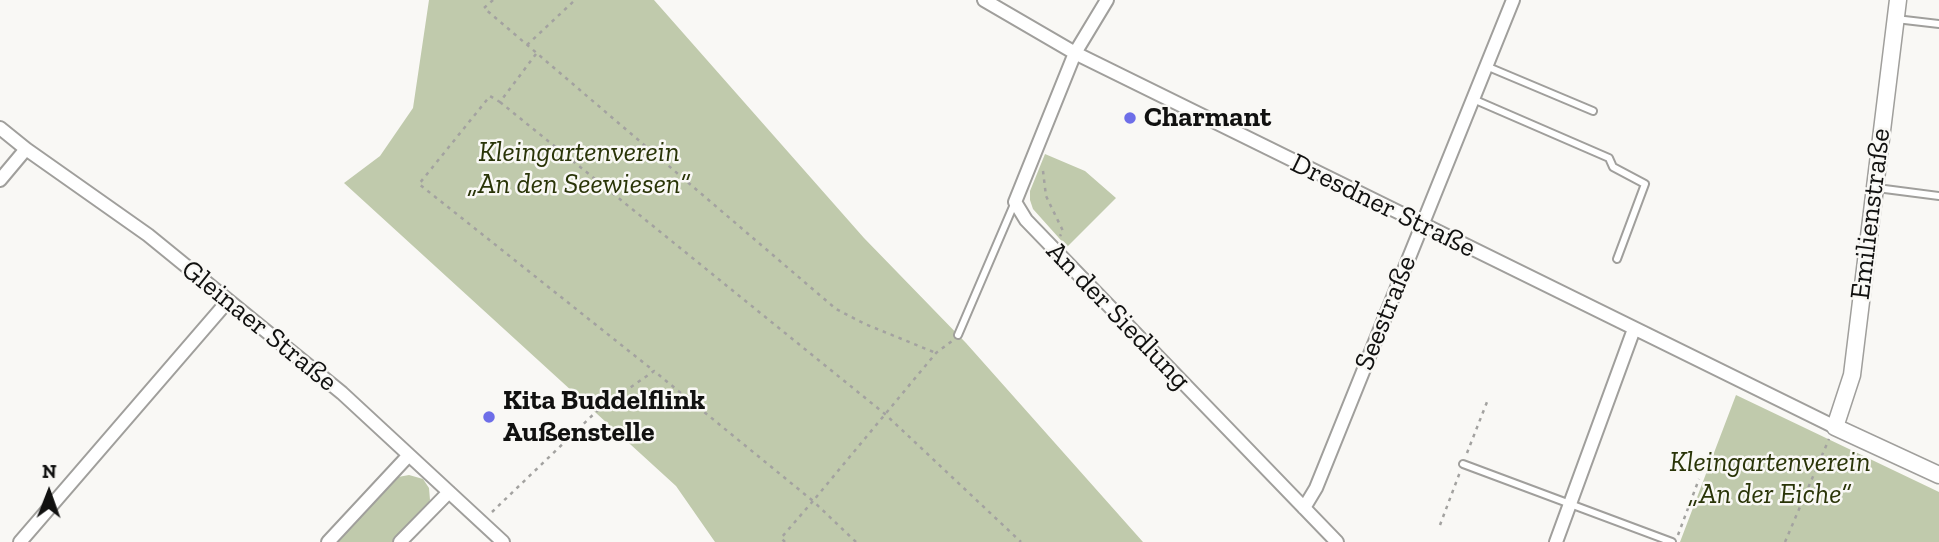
<!DOCTYPE html>
<html>
<head>
<meta charset="utf-8">
<style>
  body { margin:0 }
  #map { position:relative; width:1939px; height:542px; overflow:hidden; background:#f9f8f5; font-family:"Zilla Slab",serif }
  canvas { display:block }
  .north { position:absolute; left:14px; top:458px; width:70px; height:70px; -webkit-text-stroke:5px #f9f8f5; paint-order:stroke; rotate:1deg; font-size:19px; font-weight:700; line-height:28px; text-align:center; color:#111110 }
  .north::after { content:''; display:block; margin:auto; width:24px; height:32px; background:#111110; clip-path:polygon(50% 0,100% 100%,50% 72%,0 100%) }
</style>
</head>
<body>
<div id="map">
<canvas width="1939" height="542"></canvas>
<div class="north">N</div>
</div>
<script>
const c = document.querySelector('canvas').getContext('2d');
c.lineJoin = 'round';
function fillPath(path, color) { c.fillStyle = color; c.fill(path, 'evenodd'); }
const shape = rows => new Path2D(rows.map(r => 'M' + r).join(''));
function strokePath(path, color, width, dash) { c.strokeStyle = color; c.lineWidth = width; c.lineCap = dash ? 'butt' : 'round'; c.setLineDash(dash || []); c.stroke(path); }
function label(font, color, halo, rows, align = 'center') {
  c.font = font + ' "Zilla Slab",serif'; c.lineWidth = 5; c.setLineDash([]); c.textBaseline = 'middle'; c.strokeStyle = halo; c.fillStyle = color; for (const [text, x, y, turn = 0] of rows) {
    c.save(); c.translate(x, y); c.rotate((+turn || 0) * Math.PI / 180); c.textAlign = isNaN(turn) ? turn : align; if (halo) c.strokeText(text, 0, 0); c.fillText(text, 0, 0); c.restore();
  }
}
fillPath(shape([
  [429,0,654,0,864,238,966,343,1143,542,715,542,676,486,344,183,380,156,413,108],
  [1045,154,1085,171,1116,198,1067,247,1033,209,1030,200,1030,191],
  [1736,395,1939,492,1939,542,1680,542],
  [409,475,423,479,429,488,430,500,424,511,393,542,333,542,388,483,398,477]
]), '#c0caac');
const service = shape([
  [1896,19,1939,24],
  [1486,66,1593,111],
  [1473,99,1609,158,1613,167,1645,184,1617,259],
  [1877,188,1939,196],
  [958,335,1015,202],
  [1463,464,1672,542]
]);
const minor = shape([
  [984,0,1075,53,1835,427],
  [1107,0,1075,53,1015,202,1026,220,1337,542],
  [0,128,26,149,148,235,342,393,503,542],
  [0,180,26,149],
  [1304,508,1316,488,1513,0],
  [20,542,227,302],
  [328,542,409,455],
  [400,542,449,492],
  [1556,542,1634,329]
]);
const tertiary = shape([
  [1898,0,1852,375,1835,427,1939,475]
]);
strokePath(service, '#a09f9c', 10);
strokePath(minor, '#a09f9c', 16);
strokePath(tertiary, '#a09f9c', 19);
strokePath(shape([
  [493,0,484,8,836,309,865,324,936,353],
  [527,45,575,0],
  [536,54,500,102,490,96,419,184,654,371],
  [500,102,885,414,1021,542],
  [1043,171,1046,196,1063,231,1060,236],
  [1467,453,1487,402],
  [492,512,598,410,654,371,813,501,936,353,952,341],
  [1440,525,1460,472],
  [1678,535,1699,479],
  [785,542,781,538,813,501,856,542],
  [1785,542,1829,439]
]), '#a3a2a0', 2.5, [3.5, 5]);
strokePath(service, '#fff', 6);
strokePath(minor, '#fff', 12);
strokePath(tertiary, '#fff', 16);
for (const [x, y, r, color] of [
  [1130,118,7,"#6e6ee8"],
  [489,417,7,"#6e6ee8"]
]) { const dot = new Path2D(); dot.arc(x, y, r, 0, 2 * Math.PI); c.fillStyle = color; c.fill(dot); strokePath(dot, '#f9f8f5', 2.5); }
label('bold 28px', '#111110', '#f9f8f5', [
  ["Charmant",1144,118],
  ["Kita Buddelflink",503,401],
  ["Außenstelle",503,433]
], 'left');
label('italic 28px', '#293407', '#f9f8f5', [
  ["Kleingartenverein",579,153],
  ["„An den Seewiesen“",579,185],
  ["Kleingartenverein",1770,463],
  ["„An der Eiche“",1770,495]
]);
label('28px', '#111110', '#f9f8f5', [
  ["Dresdner Straße",1383,206,26],
  ["Emilienstraße",1871,214,-83],
  ["Seestraße",1386,313,-68],
  ["An der Siedlung",1118,316,46],
  ["Gleinaer Straße",259,326,39]
]);
</script>
</body>
</html>
